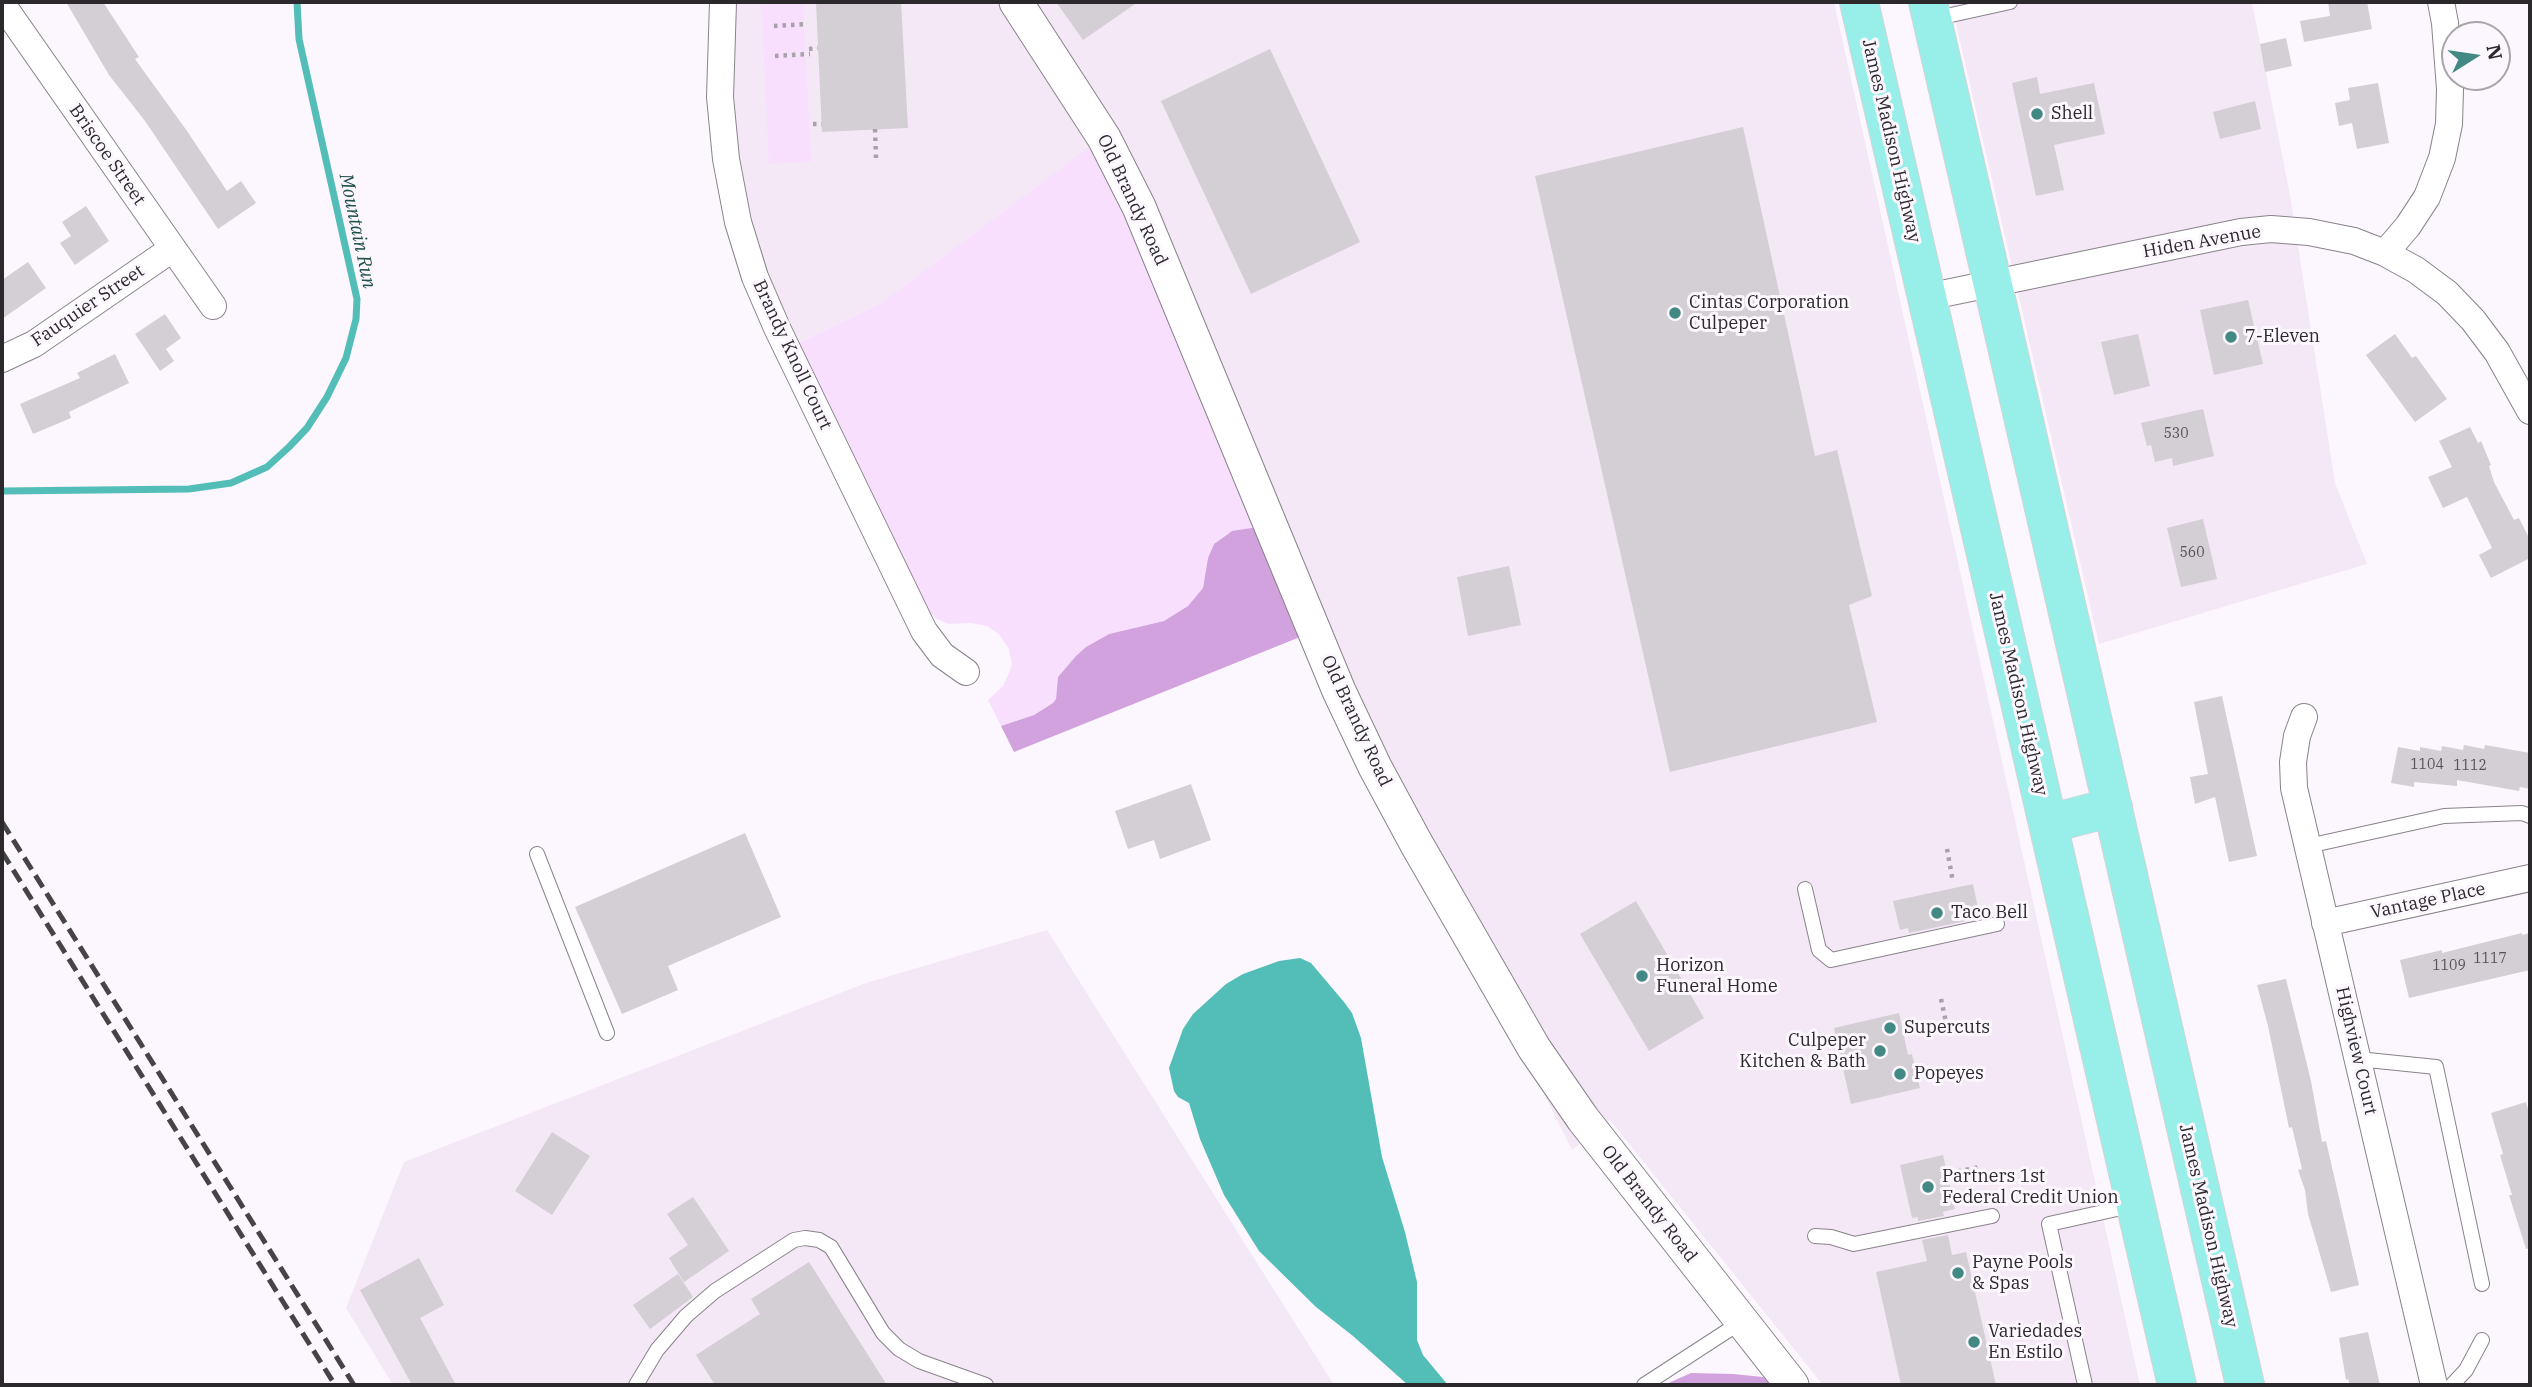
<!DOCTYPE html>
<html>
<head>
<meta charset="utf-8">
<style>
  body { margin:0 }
  #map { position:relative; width:2532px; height:1387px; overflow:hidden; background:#fcf6fe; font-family:"IBM Plex Serif",serif }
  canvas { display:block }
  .frame { position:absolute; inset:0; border:4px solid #2b292c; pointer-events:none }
  .north { position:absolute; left:2441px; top:21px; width:70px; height:70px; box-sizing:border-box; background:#fcf6fe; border:2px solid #a8a4aa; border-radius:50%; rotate:78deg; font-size:19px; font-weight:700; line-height:28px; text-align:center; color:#2b292c }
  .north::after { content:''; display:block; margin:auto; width:24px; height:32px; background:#428984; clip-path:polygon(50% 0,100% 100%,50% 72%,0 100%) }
</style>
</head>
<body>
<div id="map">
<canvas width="2532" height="1387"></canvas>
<div class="frame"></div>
<div class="north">N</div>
</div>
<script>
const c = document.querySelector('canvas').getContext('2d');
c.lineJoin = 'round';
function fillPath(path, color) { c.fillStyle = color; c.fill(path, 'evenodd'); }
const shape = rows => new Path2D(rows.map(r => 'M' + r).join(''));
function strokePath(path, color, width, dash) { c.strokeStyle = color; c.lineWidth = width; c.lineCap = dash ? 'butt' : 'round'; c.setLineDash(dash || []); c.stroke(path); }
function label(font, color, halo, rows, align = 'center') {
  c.font = font + ' "IBM Plex Serif",serif'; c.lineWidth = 6; c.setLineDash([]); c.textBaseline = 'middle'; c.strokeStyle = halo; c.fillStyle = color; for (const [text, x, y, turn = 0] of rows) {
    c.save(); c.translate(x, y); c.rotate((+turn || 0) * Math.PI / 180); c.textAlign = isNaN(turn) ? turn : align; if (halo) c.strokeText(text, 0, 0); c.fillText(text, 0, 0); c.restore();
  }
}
fillPath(shape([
  [735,2,1834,2,2140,1385,1823,1385,1610,1120,1572,1150,1088,186,1071,161,881,303,798,343,771,283,744,191,737,148,732,85],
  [1951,2,2252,2,2290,195,2335,483,2367,564,2099,644],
  [1047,930,1334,1385,393,1385,346,1308,404,1162,866,983]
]), '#f4e8f6');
fillPath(shape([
  [761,2,803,2,811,162,769,164],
  [1093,144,1107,163,1258,527,1228,533,1214,544,1208,558,1203,588,1188,606,1164,621,1109,634,1086,647,1058,677,1056,699,1053,703,1034,715,1001,726,988,700,1003,686,1009,673,1012,664,1009,649,999,634,987,626,971,623,949,624,937,619,927,609,798,343,881,303]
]), '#f8dffe');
fillPath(shape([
  [1258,527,1305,635,1014,752,1001,726,1034,715,1053,703,1056,699,1058,677,1076,656,1086,647,1109,634,1164,621,1188,606,1203,588,1208,558,1214,544,1232,531],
  [1691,1373,1733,1374,1763,1377,1772,1385,1664,1385]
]), '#d2a2de');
fillPath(shape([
  [1300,958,1311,963,1344,1002,1352,1013,1361,1038,1382,1157,1405,1232,1417,1282,1417,1340,1423,1355,1448,1385,1408,1385,1353,1336,1316,1307,1259,1251,1224,1195,1200,1139,1189,1103,1178,1097,1174,1091,1169,1068,1183,1029,1193,1014,1226,984,1243,974,1279,961]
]), '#53beb7');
strokePath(shape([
  [2,491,189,489,231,483,267,467,289,447,307,428,327,397,346,358,356,319,357,299,299,39,297,2]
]), '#53beb7', 7);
fillPath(shape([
  [66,2,103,2,139,57,135,59,187,131,227,191,241,181,256,203,218,229,145,121,109,75],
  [816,2,901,2,908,128,822,132],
  [1056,2,1138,2,1083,40],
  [2328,2,2367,2,2372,29,2304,42,2300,21,2330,16],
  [2286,38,2292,66,2265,72,2260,44],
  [1270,49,1360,242,1251,294,1161,101],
  [2037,77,2040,94,2094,83,2105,134,2054,145,2064,190,2036,196,2012,83],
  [2378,83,2389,143,2357,149,2352,123,2339,126,2335,103,2350,100,2348,88],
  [2255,101,2261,129,2220,139,2213,112],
  [1743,127,1815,456,1837,450,1872,596,1849,605,1877,722,1670,772,1535,176],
  [86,206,109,241,75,265,60,243,71,236,62,222],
  [28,262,46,288,2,319,2,280],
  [2248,300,2263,364,2214,375,2200,310],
  [165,314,181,338,166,349,174,361,160,371,135,334],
  [2138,334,2150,386,2114,395,2101,342],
  [2395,334,2412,358,2416,356,2447,399,2415,422,2366,355],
  [115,354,129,383,69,412,71,418,33,434,20,404,80,378,77,373],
  [2203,409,2214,456,2173,466,2172,458,2155,462,2151,445,2147,446,2141,423],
  [2470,427,2478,443,2481,441,2491,465,2489,466,2494,482,2514,520,2519,518,2530,540,2530,558,2491,578,2479,555,2492,548,2467,497,2443,508,2428,477,2452,467,2439,441],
  [2203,519,2217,579,2181,587,2167,528],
  [1509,566,1521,625,1468,636,1457,577],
  [2222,696,2257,856,2229,862,2215,797,2195,804,2190,777,2208,774,2194,702],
  [2464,745,2484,749,2485,745,2530,753,2530,789,2520,787,2519,791,2457,780,2457,786,2414,782,2414,787,2391,783,2398,747,2420,751,2420,747,2441,751,2442,746,2463,750],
  [1191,784,1211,840,1160,859,1154,840,1128,849,1115,811],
  [745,833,781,917,668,966,678,990,622,1014,575,907],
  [1973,884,1980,918,1909,933,1908,928,1900,930,1893,901],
  [1636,901,1704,1018,1649,1051,1580,934],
  [2522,933,2522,935,2530,933,2530,970,2409,998,2400,960,2442,950,2442,953],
  [2286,979,2311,1081,2322,1142,2326,1141,2359,1285,2331,1292,2308,1214,2305,1190,2298,1170,2302,1169,2292,1127,2289,1128,2268,1026,2257,985],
  [1899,1013,1908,1055,1912,1054,1920,1088,1851,1104,1834,1028],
  [2526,1102,2530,1117,2530,1248,2526,1249,2509,1195,2512,1195,2500,1155,2503,1154,2491,1113],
  [552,1132,590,1156,552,1215,515,1191],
  [1943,1155,1955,1209,1943,1212,1944,1216,1918,1221,1918,1217,1912,1218,1900,1165],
  [693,1197,729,1251,684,1282,669,1258,688,1245,667,1214],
  [1948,1235,1952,1255,1966,1252,1996,1385,1901,1385,1876,1272,1927,1261,1922,1240],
  [419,1258,444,1305,420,1318,456,1385,412,1385,360,1290],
  [809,1262,887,1385,715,1385,696,1355,760,1314,751,1299],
  [678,1274,693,1297,650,1329,633,1305],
  [2368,1332,2380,1385,2350,1385,2348,1379,2346,1380,2339,1338]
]), '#d4ced5');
const service = shape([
  [1933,19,2010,2],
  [2308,846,2444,816,2522,813,2530,816],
  [537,854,607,1033],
  [1805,889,1819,950,1831,960,1997,924],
  [2358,1059,2436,1067,2482,1284],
  [1815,1236,1831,1237,1854,1244,1992,1216],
  [636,1385,657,1350,686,1316,715,1291,794,1240,805,1238,819,1240,831,1247,883,1333,899,1349,919,1361,986,1385],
  [1644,1385,1741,1322],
  [2085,1385,2049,1224,2135,1205],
  [2452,1385,2466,1370,2482,1340]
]);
const minor = shape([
  [723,2,720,97,726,159,738,222,755,277,777,328,924,631,942,655,966,672],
  [2,4,213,306],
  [2385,253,2408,226,2427,197,2442,158,2449,124,2450,89,2445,23,2441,2],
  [1927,297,2241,232,2271,229,2309,232,2354,241,2385,253,2416,270,2447,293,2473,320,2497,352,2530,411],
  [2,359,34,344,172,249],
  [2304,717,2297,736,2293,762,2294,788,2434,1385],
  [2325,923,2530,878]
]);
const tertiary = shape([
  [1016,2,1104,138,1139,207,1339,691,1375,767,1416,843,1534,1048,1583,1119,1792,1385]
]);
const primary = shape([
  [1859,2,2177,1385],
  [1928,2,2245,1385],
  [2048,824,2113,807]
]);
strokePath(service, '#89838b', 16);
strokePath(minor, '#89838b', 28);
strokePath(tertiary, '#89838b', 35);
strokePath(primary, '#d5d4d5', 40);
strokePath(shape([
  [774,26,808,24],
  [809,49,818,48],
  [775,56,810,54],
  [813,124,822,124],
  [875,129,876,158],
  [1947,849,1953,882],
  [1941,999,1949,1036],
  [1949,1173,1980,1167]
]), '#a6a2a8', 4.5, [3.5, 5]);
strokePath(service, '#fff', 14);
strokePath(minor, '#fff', 26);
strokePath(tertiary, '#fff', 33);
strokePath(primary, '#98eee9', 38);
strokePath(shape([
  [2,822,354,1385],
  [2,852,335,1385]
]), '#474448', 5, [14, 7]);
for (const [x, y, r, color] of [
  [2037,114,7,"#428984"],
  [1675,313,7,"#428984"],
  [2231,337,7,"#428984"],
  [1937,913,7,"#428984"],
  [1642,976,7,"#428984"],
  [1890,1028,7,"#428984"],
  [1880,1051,7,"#428984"],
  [1900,1074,7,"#428984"],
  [1928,1187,7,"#428984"],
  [1958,1273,7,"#428984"],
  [1974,1342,7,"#428984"]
]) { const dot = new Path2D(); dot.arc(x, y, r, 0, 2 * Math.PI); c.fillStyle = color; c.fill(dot); strokePath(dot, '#fcf6fe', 2.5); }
label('14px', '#555256', null, [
  ["530",2176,434],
  ["560",2192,553],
  ["1104",2427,765],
  ["1112",2470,766],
  ["1117",2490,959],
  ["1109",2449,966]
]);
label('18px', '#2b292c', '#fcf6fe', [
  ["Shell",2051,114],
  ["Cintas Corporation",1689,303],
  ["Culpeper",1689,324],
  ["7-Eleven",2245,337],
  ["Taco Bell",1951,913],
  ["Horizon",1656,966],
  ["Funeral Home",1656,987],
  ["Supercuts",1904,1028],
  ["Culpeper",1866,1041,"right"],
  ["Kitchen & Bath",1866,1062,"right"],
  ["Popeyes",1914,1074],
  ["Partners 1st",1942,1177],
  ["Federal Credit Union",1942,1198],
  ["Payne Pools",1972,1263],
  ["& Spas",1972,1284],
  ["Variedades",1988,1332],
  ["En Estilo",1988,1353]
], 'left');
label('18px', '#2b292c', '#fcf6fe', [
  ["James Madison Highway",1891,141,77],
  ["Briscoe Street",107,155,55],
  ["Old Brandy Road",1132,200,65],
  ["Hiden Avenue",2202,242,-10],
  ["Fauquier Street",88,306,-34],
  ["Brandy Knoll Court",792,355,65],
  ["James Madison Highway",2018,694,77],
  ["Old Brandy Road",1356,721,65],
  ["Vantage Place",2428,901,-12],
  ["Highview Court",2356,1051,77],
  ["Old Brandy Road",1649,1204,52],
  ["James Madison Highway",2208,1226,77]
]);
label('italic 19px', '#204f4c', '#fcf6fe', [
  ["Mountain Run",357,231,78]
]);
</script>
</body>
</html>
